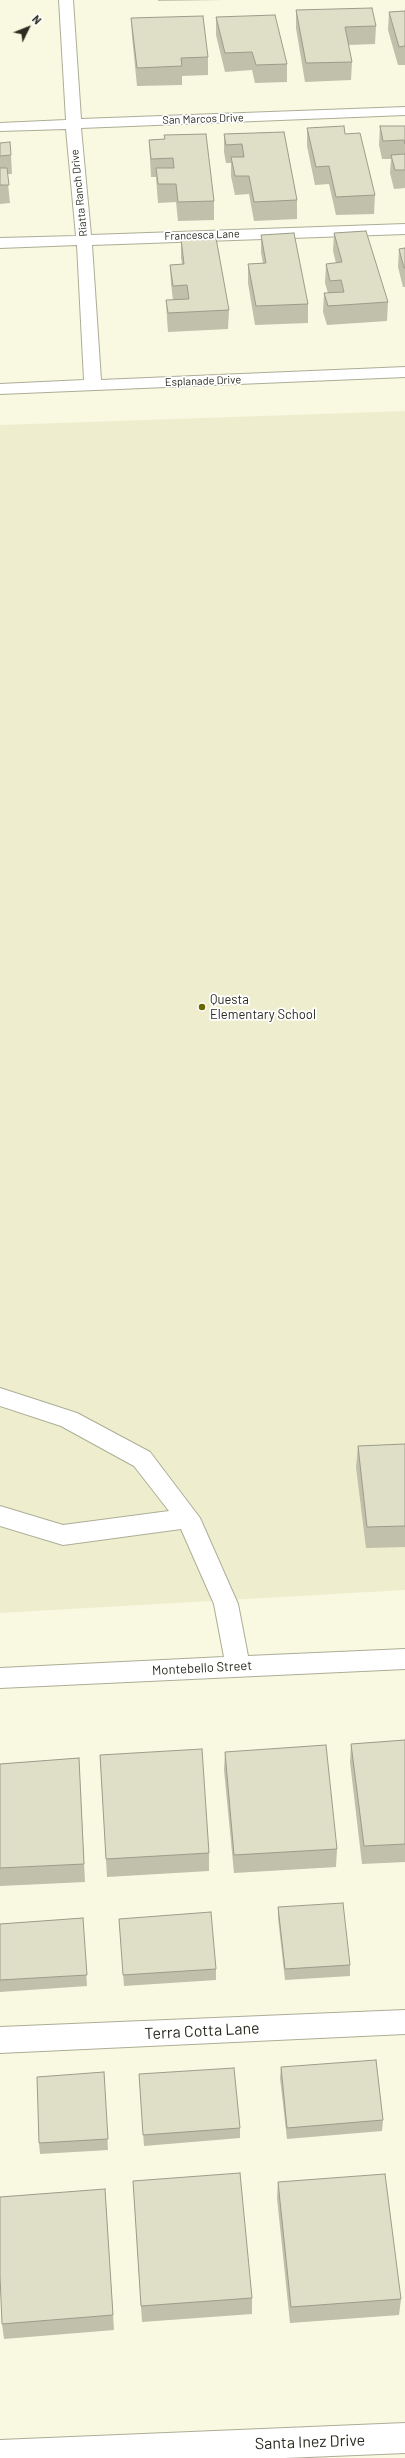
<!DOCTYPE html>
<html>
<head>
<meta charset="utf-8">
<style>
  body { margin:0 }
  #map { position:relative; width:405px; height:2458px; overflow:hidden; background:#f9f9e1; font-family:Barlow,sans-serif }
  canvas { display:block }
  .north { position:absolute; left:8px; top:8px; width:40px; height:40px; -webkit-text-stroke:3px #fff; paint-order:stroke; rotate:47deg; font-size:11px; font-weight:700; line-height:16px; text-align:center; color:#2b2b22 }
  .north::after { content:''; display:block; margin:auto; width:14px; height:18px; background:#2b2b22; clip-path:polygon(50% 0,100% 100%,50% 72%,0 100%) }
</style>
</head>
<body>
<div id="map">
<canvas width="405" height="2458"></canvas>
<div class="north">N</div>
</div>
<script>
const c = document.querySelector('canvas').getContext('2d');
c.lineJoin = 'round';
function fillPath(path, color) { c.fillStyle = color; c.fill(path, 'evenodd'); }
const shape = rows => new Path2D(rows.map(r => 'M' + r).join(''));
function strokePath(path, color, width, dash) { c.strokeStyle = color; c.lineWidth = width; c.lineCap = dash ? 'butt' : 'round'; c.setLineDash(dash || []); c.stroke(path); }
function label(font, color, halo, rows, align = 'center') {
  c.font = font + ' Barlow,sans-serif'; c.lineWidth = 3.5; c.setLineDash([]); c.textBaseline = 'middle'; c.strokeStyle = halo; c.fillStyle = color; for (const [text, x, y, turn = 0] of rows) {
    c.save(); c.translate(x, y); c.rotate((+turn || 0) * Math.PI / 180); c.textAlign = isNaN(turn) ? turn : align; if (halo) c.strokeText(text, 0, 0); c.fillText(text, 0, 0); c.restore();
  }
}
fillPath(shape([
  [405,411,405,1590,0,1613,0,425]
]), '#eeeecf');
const minor = shape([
  [59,0,73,0,81,119,405,107,405,115,81,128,91,235,405,224,405,234,92,245,101,380,405,367,405,377,0,394,0,384,84,380,77,245,0,248,0,238,76,236,66,129,0,131,0,123,66,120,59,0],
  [0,1388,77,1413,150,1452,200,1518,238,1604,248,1656,405,1649,405,1669,0,1688,0,1668,224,1657,214,1604,181,1529,63,1545,0,1526,0,1506,63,1525,169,1511,134,1466,61,1426,0,1406,0,1388],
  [405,2010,405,2034,0,2053,0,2027,405,2010],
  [405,2423,405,2453,284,2458,0,2458,0,2440,405,2423]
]);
strokePath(minor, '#adad97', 2);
fillPath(minor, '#fff');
fillPath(shape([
  [158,0,224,0,158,1],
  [296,10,376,26,375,44,348,45,352,62,351,80,305,82,296,28],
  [405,11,405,65,398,65,388,30,389,12],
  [216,17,287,64,287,82,255,83,252,70,225,72,216,35],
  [131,18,208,57,208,75,182,76,182,85,137,86,132,36],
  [380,126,405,126,405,188,394,189,390,173,391,159,382,159,379,145],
  [307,128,345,134,375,195,374,214,336,215,329,184,315,185,307,146],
  [284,132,297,200,297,219,254,221,249,194,235,195,231,176,231,163,226,163,224,152,224,134],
  [164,135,214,201,214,220,178,221,176,202,158,203,156,177,151,177,150,158,149,140,165,139],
  [0,143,11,155,12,174,7,174,10,203,0,204],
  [334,233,388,302,387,321,327,325,323,312,324,293,328,293,325,283,326,264,336,263,333,251],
  [261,235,308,304,308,323,255,325,248,283,248,264,263,263,261,253],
  [181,239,229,310,228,329,168,332,167,319,166,300,173,300,171,284,170,265,182,264,181,258],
  [405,248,405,287,403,287,398,267,399,249],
  [405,1444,405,1547,366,1548,356,1467,358,1446],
  [405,1740,405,1862,362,1864,350,1762,351,1744],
  [225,1752,337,1849,336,1867,234,1873,224,1770],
  [100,1755,209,1853,209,1871,107,1877],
  [79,1758,85,1882,0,1886,0,1764],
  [278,1907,350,1965,350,1976,285,1980,278,1918],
  [83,1918,87,1986,0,1992,0,1924],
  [119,1919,216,1969,216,1980,124,1986],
  [281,2067,383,2120,382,2131,287,2139,280,2078],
  [104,2072,108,2150,40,2154,39,2143],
  [139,2074,240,2128,240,2138,144,2146],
  [133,2181,252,2298,252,2314,142,2322],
  [278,2182,401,2299,399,2315,290,2323,277,2198],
  [105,2189,114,2330,4,2339,2,2324]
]), '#c0c0ab');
const building = shape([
  [372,8,376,26,345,27,352,62,306,63,296,10,372,8],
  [405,11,405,46,399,47,389,12,405,11],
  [275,15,287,64,256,65,252,52,225,53,216,17,275,15],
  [203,16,208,57,181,58,182,66,137,68,131,18,203,16],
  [344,126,345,134,360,133,375,195,336,197,329,166,316,167,307,128,344,126],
  [380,126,405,126,405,144,404,140,383,141,380,126],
  [284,132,297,200,254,202,249,176,235,176,231,157,244,157,242,144,226,145,224,134,284,132],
  [206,134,214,201,178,202,176,184,158,184,156,168,174,168,173,158,151,159,149,140,165,139,164,135,206,134],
  [10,142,11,155,0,156,0,143,10,142],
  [405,154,405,170,395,170,391,155,405,154],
  [0,168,7,168,9,185,0,185,0,168],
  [366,231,388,302,328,306,324,293,344,292,341,280,330,281,326,264,342,262,334,233,366,231],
  [294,233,308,304,256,306,248,264,266,263,261,235,294,233],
  [216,238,229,310,168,313,166,300,189,299,187,285,173,286,170,265,184,264,181,239,216,238],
  [405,248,405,268,404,268,399,249,405,248],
  [405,1444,405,1526,367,1527,358,1446,405,1444],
  [405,1740,405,1844,364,1846,351,1744,405,1740],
  [326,1745,337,1849,234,1855,225,1752,326,1745],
  [202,1749,209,1853,106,1859,100,1755,202,1749],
  [79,1758,84,1864,0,1868,0,1764,79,1758],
  [343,1903,350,1965,285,1969,278,1907,343,1903],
  [211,1912,216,1969,123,1975,119,1919,211,1912],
  [83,1918,87,1975,0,1980,0,1924,83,1918],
  [376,2060,383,2120,287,2128,281,2067,376,2060],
  [234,2068,240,2128,143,2135,139,2074,234,2068],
  [104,2072,108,2139,39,2143,37,2077,104,2072],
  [240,2173,252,2298,141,2306,133,2181,240,2173],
  [385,2174,401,2299,291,2307,278,2182,385,2174],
  [105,2189,113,2315,2,2324,0,2276,0,2197,105,2189]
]);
fillPath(building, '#dfdfc7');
strokePath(building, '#9c9c8b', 1);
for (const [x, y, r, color] of [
  [202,1007,4,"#6a6600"]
]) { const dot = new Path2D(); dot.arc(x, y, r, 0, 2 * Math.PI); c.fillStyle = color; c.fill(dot); strokePath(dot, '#fff', 1.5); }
label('11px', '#2b2b22', '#fff', [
  ["San Marcos Drive",203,119,-2],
  ["Riatta Ranch Drive",79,193,-96],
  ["Francesca Lane",202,235,-2],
  ["Esplanade Drive",203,381,-2]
]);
label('13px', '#2b2b22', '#fff', [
  ["Questa",210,1000],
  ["Elementary School",210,1015]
], 'left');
label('13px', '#2b2b22', '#fff', [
  ["Montebello Street",202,1668,-3]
]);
label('16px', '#2b2b22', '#fff', [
  ["Terra Cotta Lane",202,2031,-3],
  ["Santa Inez Drive",310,2442,-2]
]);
</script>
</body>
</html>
